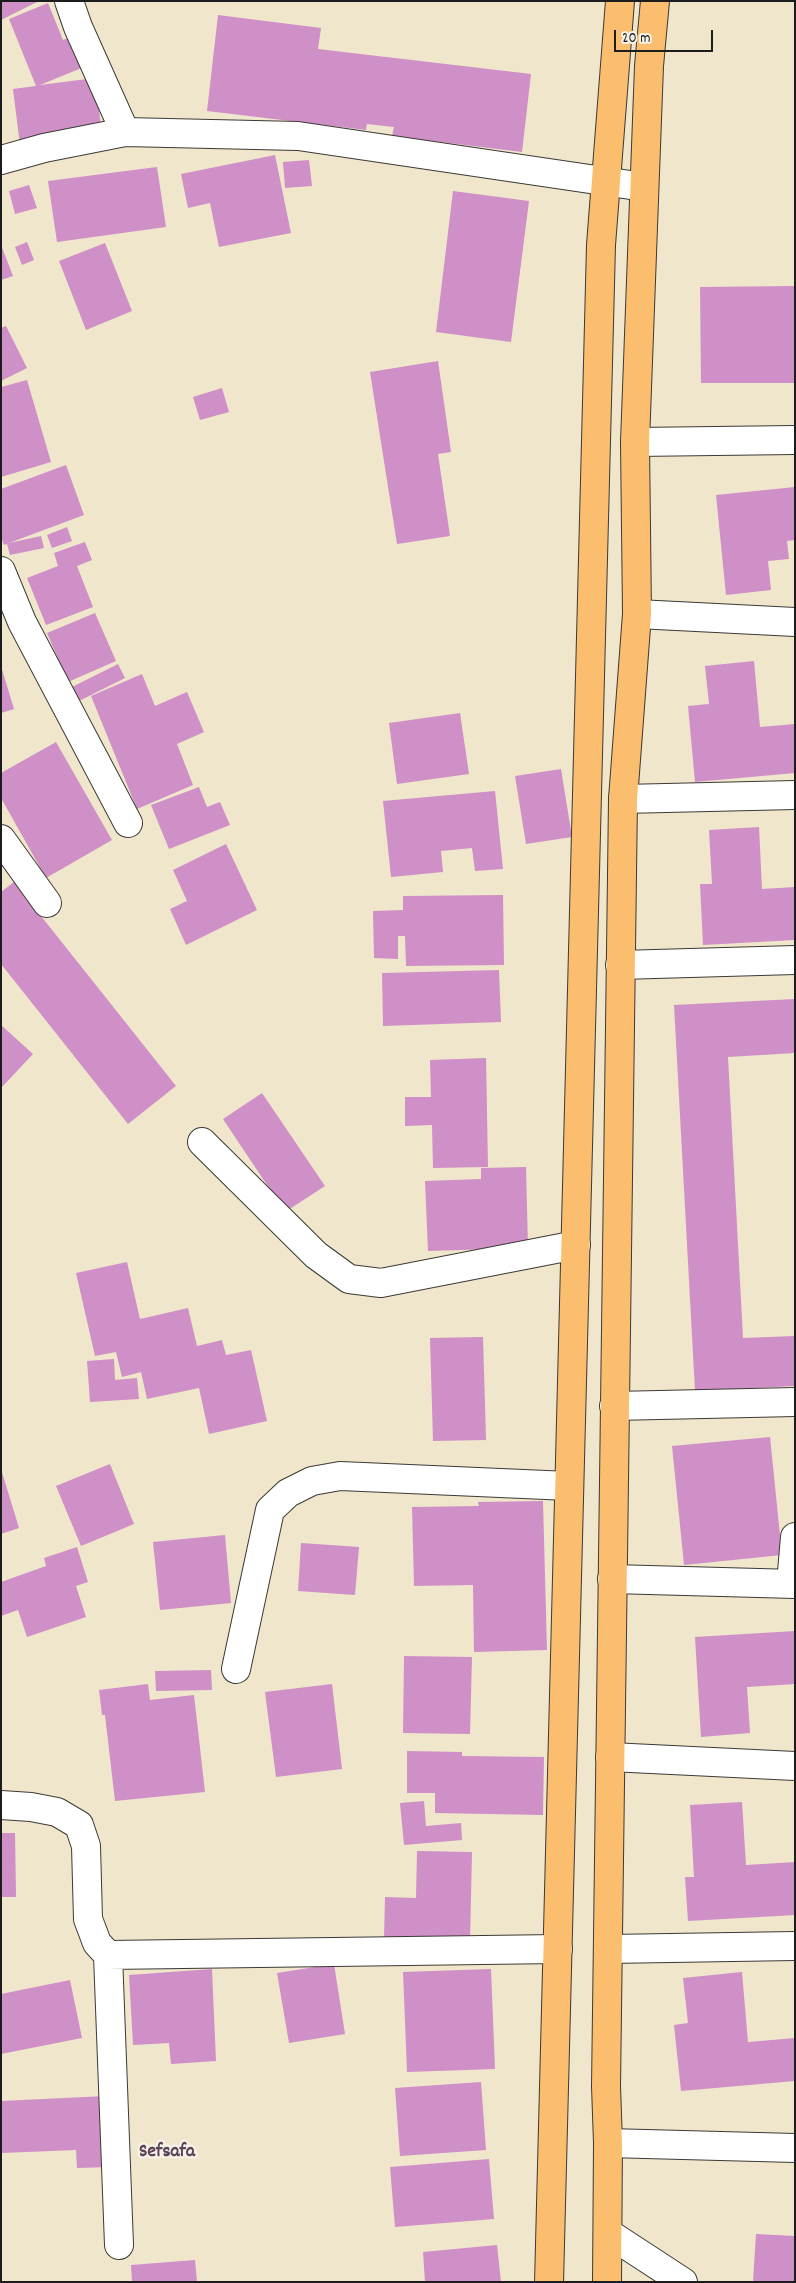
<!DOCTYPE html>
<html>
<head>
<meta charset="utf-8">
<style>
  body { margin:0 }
  #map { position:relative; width:796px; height:2283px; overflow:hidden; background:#efe6cc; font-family:Dekko,sans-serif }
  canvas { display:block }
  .frame { position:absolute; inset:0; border:2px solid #1c1c1c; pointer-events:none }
  .scale { position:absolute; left:614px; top:30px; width:99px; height:22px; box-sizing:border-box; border:2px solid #1c1c1c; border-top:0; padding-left:6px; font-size:15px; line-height:18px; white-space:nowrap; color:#1c1c1c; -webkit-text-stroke:4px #f7f3e8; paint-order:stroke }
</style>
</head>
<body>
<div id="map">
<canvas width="796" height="2283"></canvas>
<div class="frame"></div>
<div class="scale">20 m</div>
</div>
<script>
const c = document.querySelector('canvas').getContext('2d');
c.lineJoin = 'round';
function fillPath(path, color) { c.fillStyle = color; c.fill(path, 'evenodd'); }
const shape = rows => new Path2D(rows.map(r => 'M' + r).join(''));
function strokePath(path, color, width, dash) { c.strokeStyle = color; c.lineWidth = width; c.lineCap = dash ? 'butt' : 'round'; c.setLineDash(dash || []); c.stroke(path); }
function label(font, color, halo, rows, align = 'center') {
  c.font = font + ' Dekko,sans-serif'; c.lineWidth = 4.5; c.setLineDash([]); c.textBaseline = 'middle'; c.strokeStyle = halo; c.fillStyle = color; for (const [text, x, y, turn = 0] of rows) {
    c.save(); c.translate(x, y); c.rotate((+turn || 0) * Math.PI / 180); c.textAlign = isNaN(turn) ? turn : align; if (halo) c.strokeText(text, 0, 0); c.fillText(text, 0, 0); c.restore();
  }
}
fillPath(shape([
  [1,1,39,1,1,20],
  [48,3,63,40,71,37,84,67,40,85,95,78,102,135,20,145,13,89,36,86,9,19],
  [218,15,321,28,318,49,531,74,522,152,392,136,394,127,367,124,366,130,207,111],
  [275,155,291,233,219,247,210,203,188,208,181,174],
  [309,160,312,186,285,188,283,162],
  [157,167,166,227,57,242,48,181],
  [29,185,37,208,15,214,9,191],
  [453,191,529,201,511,342,436,332],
  [27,242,34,260,22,265,15,247],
  [105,243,132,311,86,330,59,261],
  [1,245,13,276,1,280],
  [795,286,795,383,701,383,700,287],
  [6,326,27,368,1,381,1,328],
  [438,361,451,452,438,454,450,536,397,544,370,372],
  [27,380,51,462,1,477,1,387],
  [222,388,229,412,200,420,193,397],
  [66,465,84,515,9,543,41,536,44,548,10,555,7,544,4,545,1,537,1,489],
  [795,487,795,540,787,541,789,559,768,561,771,590,726,595,716,495],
  [67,527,72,541,52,548,47,535],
  [85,542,92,560,77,566,93,607,46,625,27,578,58,566,54,553],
  [95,613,116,661,68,682,47,633],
  [754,661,760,727,795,724,795,773,695,782,688,706,709,704,705,666],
  [118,664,125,678,77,702,70,688],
  [1,666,14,709,1,713],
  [142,674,155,706,187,692,204,732,177,744,193,785,137,809,91,696],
  [460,713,469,774,397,784,389,723],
  [56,742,112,840,46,878,1,798,1,773],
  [561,769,572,837,526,844,515,776],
  [199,787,207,807,220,802,230,825,169,849,151,805],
  [495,791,503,869,475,871,472,848,441,851,443,872,391,877,383,801],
  [759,827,762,889,795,887,795,940,703,945,700,884,712,884,709,830],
  [226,844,257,910,186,945,170,909,187,901,173,870],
  [14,882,176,1086,128,1124,1,964,1,892],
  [503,895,504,965,406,966,405,936,398,936,398,959,374,958,373,911,403,910,403,896],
  [499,970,501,1022,383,1026,382,973],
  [795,999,795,1053,728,1057,743,1338,795,1336,795,1386,695,1391,674,1005],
  [1,1025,33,1054,1,1088],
  [486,1058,488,1167,433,1168,432,1125,405,1126,405,1097,431,1097,430,1060],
  [262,1093,325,1186,285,1212,223,1119],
  [526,1167,528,1248,428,1251,425,1181,481,1179,481,1168],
  [127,1262,140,1319,188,1308,197,1346,222,1340,226,1355,251,1350,267,1421,209,1434,199,1388,147,1399,141,1372,122,1377,116,1352,95,1356,76,1273],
  [483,1337,486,1440,433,1441,430,1338],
  [114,1359,115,1380,137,1378,139,1399,90,1402,87,1361],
  [770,1437,782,1555,684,1565,672,1446],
  [110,1464,134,1524,81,1546,56,1486],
  [1,1469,19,1528,1,1534],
  [543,1501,547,1650,474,1652,473,1585,414,1586,412,1507,479,1506,478,1502],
  [225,1535,231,1603,160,1610,153,1542],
  [301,1543,359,1547,355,1595,298,1591],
  [77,1547,88,1582,76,1586,86,1617,27,1637,18,1610,1,1616,1,1582,46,1566,44,1558],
  [795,1631,795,1684,747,1687,750,1733,701,1737,695,1637],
  [404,1656,472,1657,470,1734,403,1733],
  [211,1670,212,1690,156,1691,155,1671],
  [148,1684,150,1700,194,1695,205,1792,115,1801,105,1715,102,1715,99,1690],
  [332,1684,342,1769,276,1777,265,1692],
  [407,1751,462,1752,462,1756,544,1757,543,1815,435,1813,435,1793,407,1793],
  [424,1801,426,1826,461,1823,462,1840,404,1845,400,1803],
  [742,1802,746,1865,795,1862,795,1915,688,1921,685,1877,694,1877,690,1805],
  [1,1833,15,1833,16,1897,1,1897],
  [417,1851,472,1852,470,1941,384,1939,385,1897,416,1898],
  [334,1964,345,2034,289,2043,277,1973],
  [212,1969,216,2061,171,2064,169,2043,133,2045,129,1975],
  [491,1969,495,2069,407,2072,403,1972],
  [742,1972,748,2042,795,2038,795,2081,681,2091,674,2025,688,2023,683,1978],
  [70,1980,82,2038,1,2054,1,1994],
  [481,2082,486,2150,400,2156,395,2088],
  [106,2096,110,2167,77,2168,76,2150,2,2153,1,2101],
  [489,2159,494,2219,395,2227,390,2167],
  [756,2234,795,2236,795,2282,753,2282],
  [497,2245,501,2282,425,2282,423,2252],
  [195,2260,197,2282,132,2282,131,2265]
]), '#cf8fc7');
const minor = shape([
  [69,1,78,27,125,132,298,136,644,187],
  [1,160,44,148,125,132],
  [635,442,795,440],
  [1,571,22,622,128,823],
  [637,614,795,622],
  [623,799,795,795],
  [1,839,47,903],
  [620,965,795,960],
  [202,1142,316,1255,349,1279,381,1283,576,1245],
  [614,1406,795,1402],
  [612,1579,795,1584],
  [791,1584,795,1537],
  [236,1669,270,1510,288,1493,312,1481,340,1476,569,1486],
  [610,1757,795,1766],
  [1,1805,31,1807,57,1812,79,1825,86,1846,88,1919,97,1943,108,1955,558,1949],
  [608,1949,795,1946],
  [108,1955,119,2245],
  [608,2143,795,2148],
  [608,2233,683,2282]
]);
const major = shape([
  [549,2282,601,245,620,1],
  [607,2282,608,2143,606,2086,623,799,637,614,635,442,649,66,655,1]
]);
strokePath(minor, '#3c3a36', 30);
strokePath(major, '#3c3a36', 30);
strokePath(minor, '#fff', 28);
strokePath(major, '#fbbd6e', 28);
label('bold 19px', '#5b4458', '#f7f3e8', [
  ["Sefsafa",167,2153]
]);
</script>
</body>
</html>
